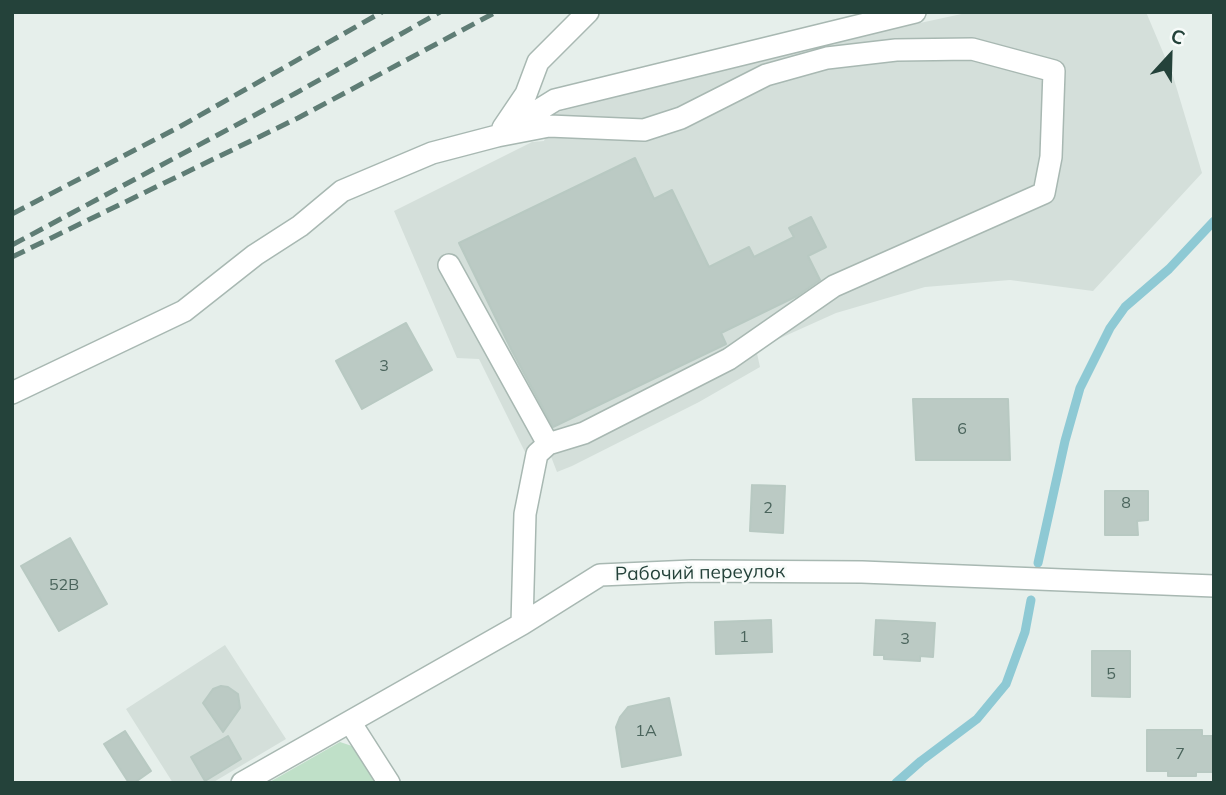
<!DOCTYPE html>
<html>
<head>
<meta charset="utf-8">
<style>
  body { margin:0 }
  #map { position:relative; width:1226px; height:795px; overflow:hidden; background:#e6efeb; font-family:Mulish,sans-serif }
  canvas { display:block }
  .frame { position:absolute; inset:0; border:14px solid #24423a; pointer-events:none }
  .north { position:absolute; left:1135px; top:21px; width:70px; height:70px; -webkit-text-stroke:5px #f7fbf9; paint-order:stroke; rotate:22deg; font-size:19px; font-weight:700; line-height:28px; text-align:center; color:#24423a }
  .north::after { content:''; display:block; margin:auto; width:24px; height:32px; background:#24423a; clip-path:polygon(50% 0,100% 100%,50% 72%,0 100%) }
</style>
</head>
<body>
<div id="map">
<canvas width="1226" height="795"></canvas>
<div class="frame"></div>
<div class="north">С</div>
</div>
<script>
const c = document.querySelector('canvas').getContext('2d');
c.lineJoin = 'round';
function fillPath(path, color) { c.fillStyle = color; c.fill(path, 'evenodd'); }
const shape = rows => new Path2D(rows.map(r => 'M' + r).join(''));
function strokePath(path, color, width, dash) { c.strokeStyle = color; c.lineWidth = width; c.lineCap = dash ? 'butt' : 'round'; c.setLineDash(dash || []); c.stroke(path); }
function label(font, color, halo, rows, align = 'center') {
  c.font = font + ' Mulish,sans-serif'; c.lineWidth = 5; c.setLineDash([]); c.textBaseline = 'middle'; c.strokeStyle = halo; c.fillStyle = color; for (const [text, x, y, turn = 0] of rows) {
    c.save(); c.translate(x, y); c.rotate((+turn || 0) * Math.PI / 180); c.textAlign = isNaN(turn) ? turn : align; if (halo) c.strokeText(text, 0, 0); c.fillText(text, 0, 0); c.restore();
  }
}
fillPath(shape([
  [971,12,1146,12,1173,76,1202,173,1093,291,1010,280,925,287,836,313,756,349,760,367,699,402,572,466,557,472,550,454,525,452,479,359,457,358,394,211,532,142,544,141,554,113,799,49],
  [225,645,286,739,212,783,173,783,126,709]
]), '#d4dfda');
fillPath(shape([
  [340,742,355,747,378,783,268,783]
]), '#bfe0c8');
strokePath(shape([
  [1038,563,1065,441,1080,388,1110,328,1125,307,1169,269,1214,221],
  [896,783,921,761,977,719,1006,684,1025,632,1031,600]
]), '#8ec9d4', 9);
const building = shape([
  [635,158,654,199,672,190,709,267,749,247,754,257,794,237,789,228,811,217,826,247,808,256,820,280,797,296,721,333,726,344,553,427,511,349,459,243,635,158],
  [406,323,432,370,362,409,336,361,406,323],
  [913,399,1008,399,1010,460,916,460,913,399],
  [752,485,785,486,783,533,750,531,752,485],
  [1105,491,1148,491,1148,520,1137,521,1138,535,1105,535,1105,491],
  [70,538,107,604,59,631,21,566,70,538],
  [771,620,772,652,716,654,715,622,771,620],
  [876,620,935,623,933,657,920,656,920,661,884,659,884,655,874,655,876,620],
  [1092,651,1130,651,1130,697,1092,696,1092,651],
  [221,686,228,687,238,694,240,708,223,732,203,703,213,689,221,686],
  [669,698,681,755,622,767,616,727,620,717,628,707,669,698],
  [1147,730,1202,730,1202,736,1212,736,1213,772,1196,772,1196,776,1168,776,1168,771,1147,771,1147,730],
  [125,731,151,771,134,783,129,783,104,744,125,731],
  [228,736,241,759,205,781,191,757,228,736]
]);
fillPath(building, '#bbcac4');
strokePath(building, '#b8c9c2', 2);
const minor = shape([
  [503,128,526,94,538,62,588,12],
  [497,136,549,126,644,130,681,118,766,75,827,58,896,50,972,49,1054,71,1051,157,1044,193,834,286,729,359,584,433,548,444,537,454,525,514,522,624],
  [449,265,548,444],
  [12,393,184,311,255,255,300,226,342,191,432,153,497,136,555,100,915,12],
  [350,722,389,783],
  [242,783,522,624,600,575,692,571,862,572,1214,586]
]);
strokePath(minor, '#a8b8b2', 24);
strokePath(minor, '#fff', 21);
strokePath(shape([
  [12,214,181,126,382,12],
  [12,245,296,93,440,12],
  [12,257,298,118,496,12]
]), '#5f7d75', 5, [14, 7]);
label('16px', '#4a645c', null, [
  ["3",384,366],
  ["6",962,429],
  ["8",1126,503],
  ["2",768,508],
  ["52В",64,585],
  ["1",744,637],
  ["3",905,639],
  ["5",1111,674],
  ["1А",646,731],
  ["7",1180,754]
]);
label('19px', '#24423a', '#f7fbf9', [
  ["Рабочий переулок",700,573,-1]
]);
</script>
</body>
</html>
